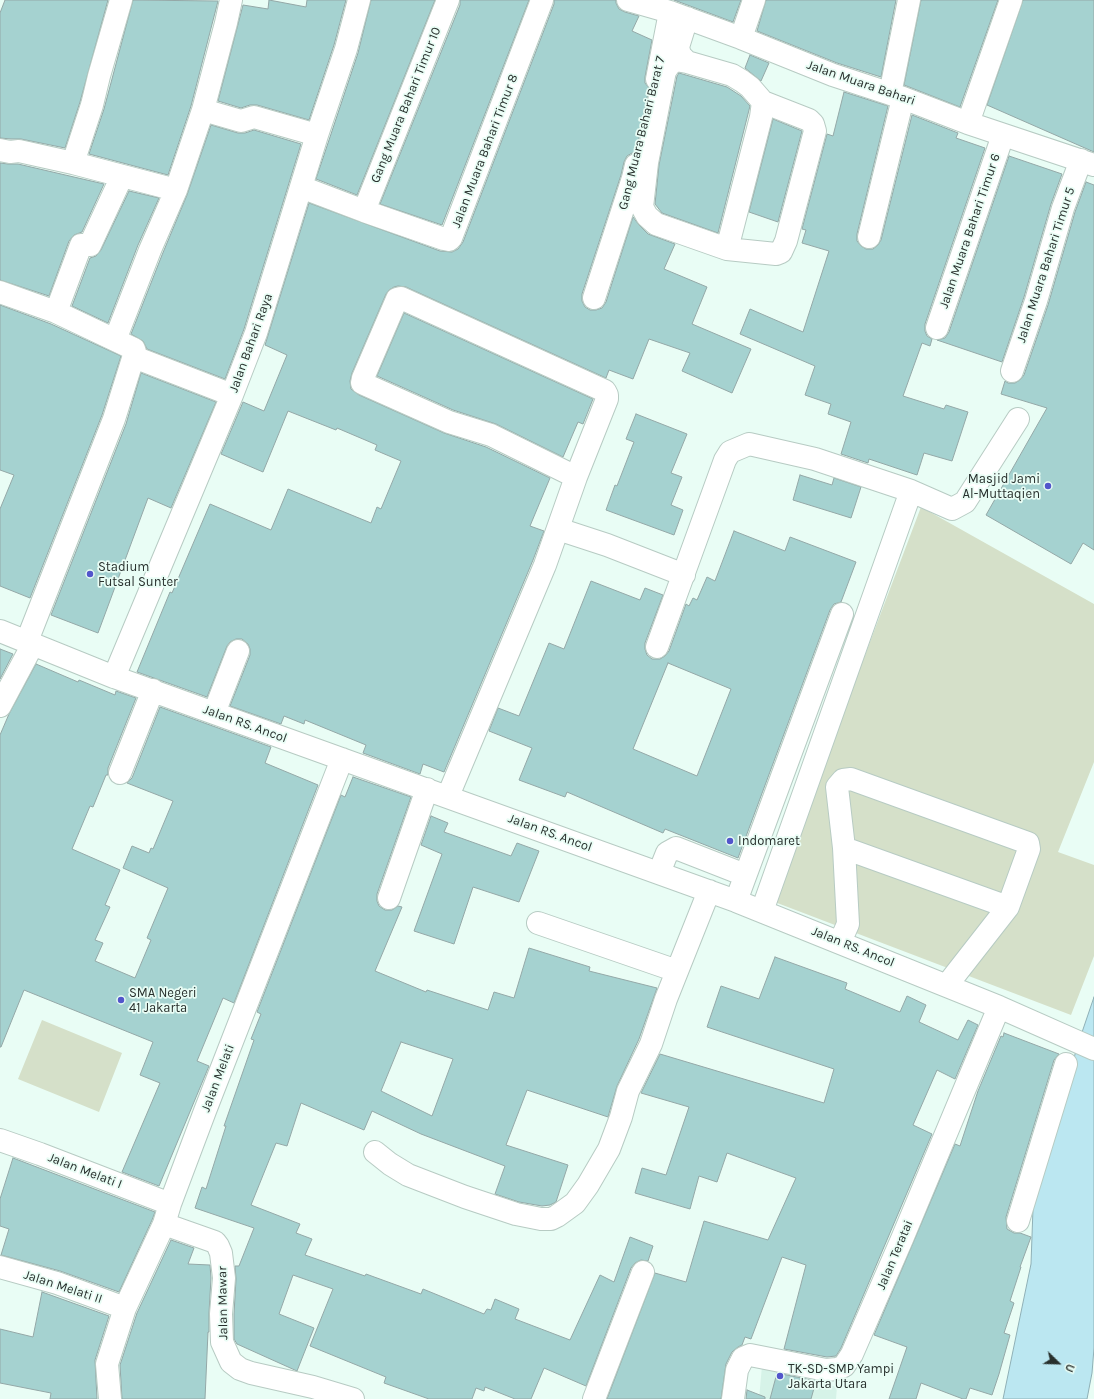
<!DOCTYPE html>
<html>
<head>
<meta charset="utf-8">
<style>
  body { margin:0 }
  #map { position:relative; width:1094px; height:1399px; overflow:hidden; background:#e9fdf5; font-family:Karla,sans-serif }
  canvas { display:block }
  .north { position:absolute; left:1038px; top:1343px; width:40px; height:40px; -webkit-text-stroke:3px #e9fdf5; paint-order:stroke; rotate:113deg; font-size:11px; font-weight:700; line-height:16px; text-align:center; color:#28302d }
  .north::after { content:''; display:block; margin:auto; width:14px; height:18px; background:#28302d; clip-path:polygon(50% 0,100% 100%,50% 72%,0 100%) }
</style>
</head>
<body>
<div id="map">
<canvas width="1094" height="1399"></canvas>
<div class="north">U</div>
</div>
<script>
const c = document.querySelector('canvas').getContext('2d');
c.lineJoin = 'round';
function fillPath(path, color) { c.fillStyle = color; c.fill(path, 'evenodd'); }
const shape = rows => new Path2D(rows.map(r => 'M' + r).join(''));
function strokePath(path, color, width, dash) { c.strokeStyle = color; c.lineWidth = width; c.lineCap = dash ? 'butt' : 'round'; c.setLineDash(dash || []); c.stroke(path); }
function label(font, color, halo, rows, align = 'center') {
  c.font = font + ' Karla,sans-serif'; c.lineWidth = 3.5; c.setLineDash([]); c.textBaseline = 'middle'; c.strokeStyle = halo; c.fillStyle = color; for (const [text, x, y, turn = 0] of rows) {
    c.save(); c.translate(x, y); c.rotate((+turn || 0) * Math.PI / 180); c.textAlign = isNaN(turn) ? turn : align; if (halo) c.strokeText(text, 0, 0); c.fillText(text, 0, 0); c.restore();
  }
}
fillPath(shape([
  [762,1366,837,1387,836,1399,759,1399]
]), '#d6f3e8');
fillPath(shape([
  [921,507,1094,604,1094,762,1058,852,1094,865,1094,956,1071,1015,772,901],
  [42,1020,122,1053,99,1112,18,1079]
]), '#d5e0c9');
const water = shape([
  [1094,997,1094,1348,1092,1373,1087,1399,1003,1399,1031,1264,1033,1208,1077,1047,1094,997]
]);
fillPath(water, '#bbe7f1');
strokePath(water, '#8fb0b6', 1);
const building = shape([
  [5,0,108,0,80,102,65,148,21,139,11,139,0,138,0,13,5,0],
  [133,0,218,1,191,106,168,175,89,154,104,109,133,0],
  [269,0,306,7,307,0,346,0,334,45,309,120,257,105,250,105,241,108,218,101,243,5,268,9,269,0],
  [371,0,435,0,357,195,316,179,358,53,371,0],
  [460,0,529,0,442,225,380,204,460,5,460,0],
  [554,0,616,0,616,3,619,9,625,12,639,16,632,31,652,40,645,77,645,83,649,88,636,153,632,153,627,156,624,162,621,175,582,294,582,301,585,307,590,310,596,310,602,308,606,302,633,217,639,225,648,234,675,244,664,269,707,287,692,324,751,349,732,393,682,371,690,353,649,339,633,379,609,370,606,378,406,287,398,286,394,287,389,290,386,294,352,373,350,381,351,389,359,395,444,433,486,447,550,478,530,526,544,531,533,560,444,772,423,764,420,774,363,753,366,745,305,720,304,724,284,716,281,724,230,706,250,655,250,649,248,644,242,639,236,639,230,642,227,646,207,697,137,672,170,592,172,593,210,504,271,530,288,489,371,523,377,507,381,509,401,461,375,450,377,445,337,428,336,430,288,411,263,472,221,454,243,402,264,411,287,355,265,345,309,203,440,251,452,252,458,249,463,242,554,4,554,0],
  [674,0,741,0,733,22,674,0],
  [766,0,896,0,881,77,837,63,757,31,766,0],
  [921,0,998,0,960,107,904,85,921,0],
  [1023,0,1094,0,1094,152,987,105,1023,0],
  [750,55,769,63,761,81,745,68,750,55],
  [679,73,727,87,741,96,750,106,718,233,662,213,655,204,659,165,677,76,679,73],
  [844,92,888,106,857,234,857,241,861,246,866,249,873,249,878,245,881,240,912,115,958,133,956,138,985,148,925,324,925,331,927,336,932,339,930,346,922,343,903,396,944,409,946,405,968,412,952,461,924,453,917,475,869,459,868,463,841,454,851,422,828,414,831,404,805,395,815,366,740,334,750,309,803,332,829,251,802,243,806,230,802,229,827,134,833,136,844,92],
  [773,119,802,131,778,222,749,212,773,119],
  [211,125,238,133,245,133,254,130,301,144,244,329,225,379,147,349,143,341,131,334,162,255,187,195,211,125],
  [1009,156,1062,174,1051,204,1024,297,1002,362,937,340,945,338,949,332,1009,156],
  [0,163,8,164,18,164,104,184,82,232,74,235,69,241,49,296,0,280,0,163],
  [1086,182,1094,185,1094,550,1083,543,1071,564,986,515,1047,408,1001,394,1005,381,1008,383,1015,383,1020,380,1024,375,1048,305,1075,212,1086,182],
  [129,191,159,198,138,245,108,323,72,306,90,258,96,256,101,250,129,191],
  [0,305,51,324,121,356,102,415,30,598,0,586,0,509,14,475,0,470,0,305],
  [404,313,593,399,583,424,578,422,563,457,496,424,453,410,377,376,404,313],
  [141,373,216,402,171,508,148,498,98,633,51,615,126,424,141,373],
  [636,414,687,434,671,473,682,477,671,505,683,510,674,535,606,510,615,485,617,486,634,442,626,439,636,414],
  [800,475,832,485,834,478,861,487,851,518,793,500,800,475],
  [734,531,785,551,790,537,856,562,841,602,834,604,830,610,738,858,665,829,663,833,567,792,565,797,519,780,532,748,489,731,498,708,519,716,549,643,564,649,591,581,640,600,645,588,663,595,645,643,645,649,647,655,652,659,660,659,665,656,669,651,686,604,689,606,693,598,697,600,707,577,715,581,734,531],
  [668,663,731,689,697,776,633,749,668,663],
  [0,649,13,654,0,679,0,649],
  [36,664,78,682,79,680,115,695,116,691,136,698,108,768,108,775,106,775,93,807,90,806,72,849,120,870,105,905,110,907,95,940,103,943,95,961,135,978,151,940,147,938,168,888,123,868,132,846,149,853,151,848,153,849,173,801,127,783,132,778,160,707,271,747,265,763,318,785,234,1003,223,998,197,1061,209,1066,159,1186,122,1172,160,1083,140,1075,153,1042,24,990,1,1047,0,1047,0,735,9,714,36,664],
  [353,777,411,797,377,894,377,901,379,906,385,910,392,910,398,906,402,907,375,971,426,992,427,990,488,1010,494,992,514,998,529,948,590,967,589,971,657,988,639,1039,617,1086,608,1117,527,1090,506,1145,568,1165,556,1202,550,1205,542,1206,519,1202,495,1194,505,1166,421,1134,372,1111,364,1130,301,1103,287,1146,276,1143,251,1205,300,1224,296,1233,312,1239,305,1255,365,1276,366,1274,421,1294,423,1289,484,1314,487,1309,491,1310,495,1299,519,1309,515,1319,570,1340,600,1275,614,1282,630,1237,653,1246,648,1261,641,1260,635,1263,631,1268,586,1386,544,1368,531,1399,515,1399,485,1387,484,1391,476,1388,472,1399,429,1399,384,1383,386,1377,310,1346,333,1289,293,1275,279,1314,314,1328,297,1371,237,1344,234,1339,234,1314,236,1279,235,1266,239,1266,254,1228,195,1208,202,1187,206,1189,226,1126,224,1126,254,1040,251,1039,261,1014,257,1012,341,795,345,797,353,777],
  [401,1042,453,1059,432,1116,381,1091,401,1042],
  [431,816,448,823,444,832,511,856,517,843,539,851,519,902,473,887,454,944,414,931,442,854,421,845,431,816],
  [775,957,847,983,845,989,900,1012,907,996,926,1005,919,1022,958,1040,968,1020,978,1025,955,1079,937,1070,913,1125,932,1134,841,1348,836,1356,827,1357,784,1349,806,1265,782,1257,751,1339,745,1337,742,1345,738,1347,732,1352,726,1364,721,1399,607,1399,655,1273,686,1282,704,1221,768,1240,796,1178,727,1153,717,1182,699,1176,690,1209,635,1193,642,1168,666,1175,689,1107,641,1093,660,1054,824,1103,834,1069,707,1027,721,986,759,999,775,957],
  [1004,1033,1059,1054,1054,1060,1006,1217,1007,1229,1014,1233,1020,1233,1031,1237,1020,1267,1021,1267,1010,1301,1014,1303,1004,1333,1010,1335,999,1374,992,1395,970,1388,966,1399,963,1399,921,1383,916,1399,889,1399,907,1347,874,1335,955,1144,960,1146,978,1091,1001,1036,1003,1037,1004,1033],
  [13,1158,155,1212,152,1220,119,1292,60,1271,1,1255,9,1229,0,1226,0,1199,13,1158],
  [171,1240,194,1248,188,1264,210,1265,211,1278,209,1313,209,1332,208,1332,205,1399,122,1399,120,1365,137,1313,171,1240],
  [42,1292,109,1316,95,1360,97,1399,50,1399,51,1393,0,1383,0,1329,33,1337,42,1292],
  [777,1373,816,1381,811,1399,770,1399,777,1373],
  [747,1390,765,1397,765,1399,746,1399,747,1390]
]);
fillPath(building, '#a5d2d0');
strokePath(building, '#94a8a7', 1);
const minor = shape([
  [628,0,670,12,741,38,833,75,903,98,968,123,1094,165],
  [687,18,678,47,680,55,687,62,732,75,742,81,750,87,763,102,761,117,727,249],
  [741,38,754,0],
  [687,62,676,60,670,64,665,71,647,163,642,207,647,216,656,224,727,249,776,254,781,252,786,241,815,131,813,124,809,120,763,102],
  [657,79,670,12],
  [890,94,909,0],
  [203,110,241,121,254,117,317,135],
  [968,123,1011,0],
  [0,150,10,152,19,151,73,163,176,190],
  [73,163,92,105,99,76,121,0],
  [301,187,364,211,444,239,449,240,451,238,542,0],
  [364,211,448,0],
  [869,237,903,98],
  [0,292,56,312,134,349,135,352,114,419,27,641],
  [594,298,633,178,636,165],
  [56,312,81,245,90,245,122,176],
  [937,328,1003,135],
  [115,340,150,250,176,190,203,110,226,23,231,0],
  [134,357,232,395],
  [1012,371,1036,301,1063,208,1081,160],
  [558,529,607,545,684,575],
  [0,631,114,677,736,901,999,1007,1094,1049],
  [657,647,725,460,730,452,749,444,815,459,911,491,952,509,965,502,1018,419],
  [114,677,232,395,256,333,317,135,346,49,359,0],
  [0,706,33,644],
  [214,713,238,651],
  [120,773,153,690],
  [448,796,545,565,576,477,607,399,607,395,605,391,401,298,397,299,363,378,362,383,364,384,449,422,491,435,576,477],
  [844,848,1008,907],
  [659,873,667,853,676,848,745,875],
  [389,898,427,789],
  [736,901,842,614],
  [762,911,911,491],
  [538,923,677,971],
  [840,942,848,924,844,848,837,787,843,780,851,779,1028,843,1029,849,1008,907,947,985],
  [0,1140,40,1154,170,1204],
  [375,1152,390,1164,408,1175,465,1197,516,1214,541,1219,551,1219,557,1216,575,1203,588,1185,609,1149,621,1117,628,1091,651,1044,666,999,709,891],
  [1018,1221,1066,1064],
  [164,1224,215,1242,218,1246,221,1253,224,1278,221,1314,222,1342,231,1362,240,1369,251,1373,313,1387,353,1399],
  [0,1267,57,1283,125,1308],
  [110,1399,107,1364,125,1308,164,1224,170,1204,205,1111,342,759],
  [594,1399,643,1272],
  [733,1399,737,1370,743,1358,750,1355,826,1370,837,1369,844,1366,852,1354,902,1239,999,1007]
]);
strokePath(minor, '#b7cbc3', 24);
strokePath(minor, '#fff', 22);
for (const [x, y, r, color] of [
  [1048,486,4,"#5255cb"],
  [90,574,4,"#5255cb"],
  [730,841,4,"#5255cb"],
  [121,1000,4,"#5255cb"],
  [780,1376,4,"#5255cb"]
]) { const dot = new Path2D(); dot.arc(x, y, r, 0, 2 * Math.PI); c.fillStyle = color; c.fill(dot); strokePath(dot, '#e9fdf5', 1.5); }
label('13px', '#28302d', '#e9fdf5', [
  ["Jalan Muara Bahari",861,83,19],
  ["Gang Muara Bahari Timur 10",406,105,-68],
  ["Gang Muara Bahari Barat 7",642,133,-76],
  ["Jalan Muara Bahari Timur 8",485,151,-69],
  ["Jalan Muara Bahari Timur 6",970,231,-71],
  ["Jalan Muara Bahari Timur 5",1046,265,-72],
  ["Jalan Bahari Raya",251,343,-70],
  ["Jalan RS. Ancol",245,724,20],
  ["Jalan RS. Ancol",550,833,20],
  ["Jalan RS. Ancol",853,947,22],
  ["Jalan Melati",218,1078,-69],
  ["Jalan Melati I",85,1171,21],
  ["Jalan Teratai",895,1255,-67],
  ["Jalan Melati II",63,1287,18],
  ["Jalan Mawar",223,1303,-91]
]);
label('13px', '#28302d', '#e9fdf5', [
  ["Masjid Jami",1040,479,"right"],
  ["Al-Muttaqien",1040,494,"right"],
  ["Stadium",98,567],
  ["Futsal Sunter",98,582],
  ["Indomaret",738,841],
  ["SMA Negeri",129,993],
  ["41 Jakarta",129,1008],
  ["TK-SD-SMP Yampi",788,1369],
  ["Jakarta Utara",788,1384]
], 'left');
</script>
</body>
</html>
